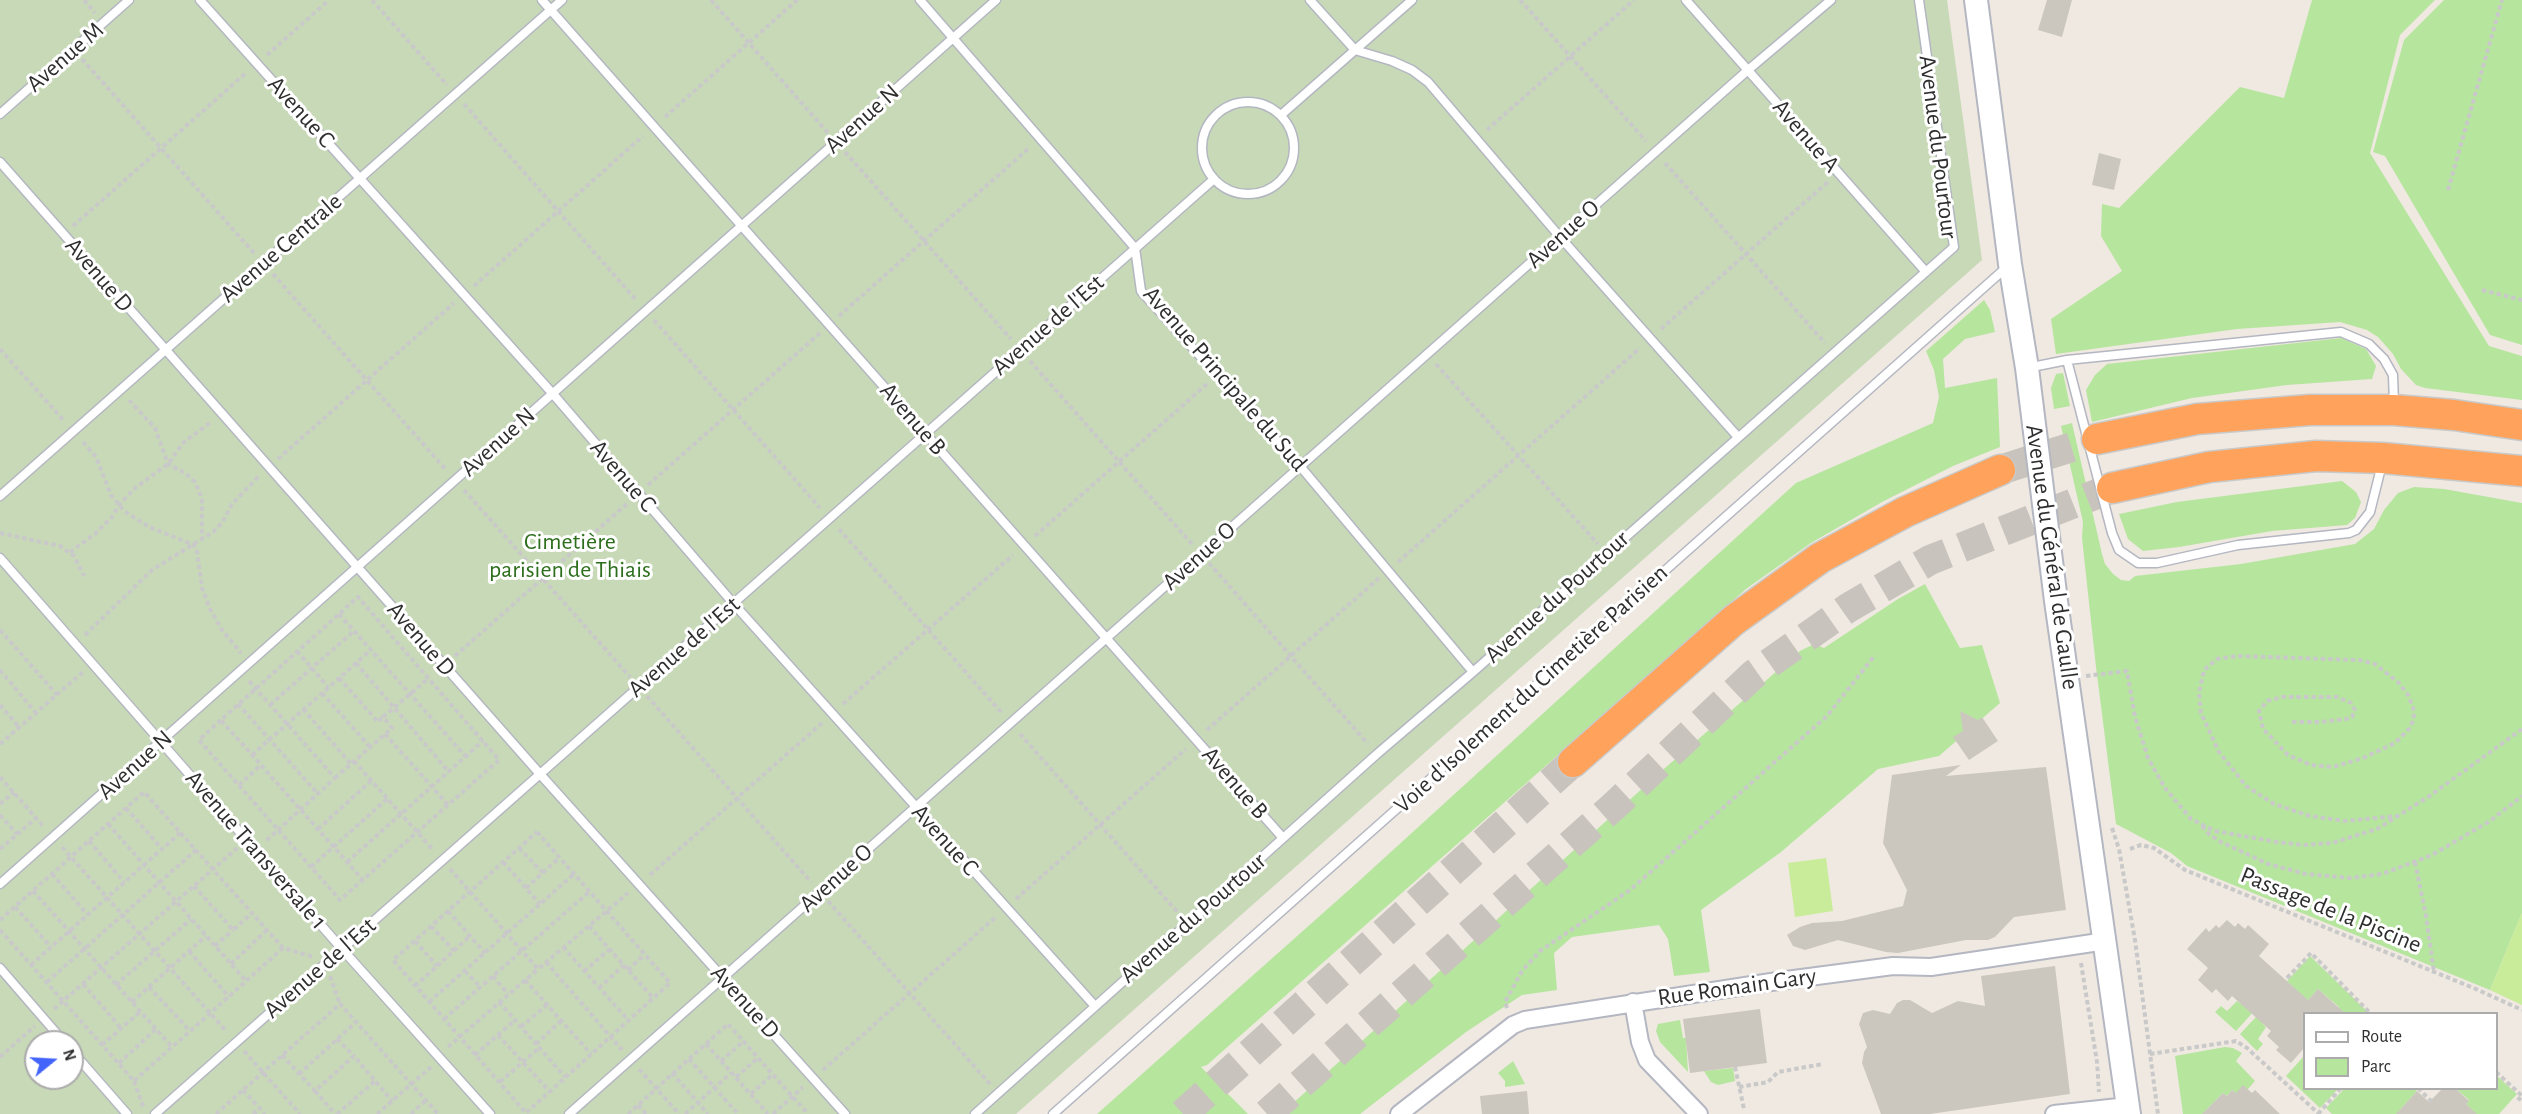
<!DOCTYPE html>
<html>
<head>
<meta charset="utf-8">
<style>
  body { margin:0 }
  #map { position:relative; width:2522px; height:1114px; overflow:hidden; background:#efe9e1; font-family:"Alegreya Sans",sans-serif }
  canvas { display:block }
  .legend { position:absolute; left:2303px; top:1012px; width:195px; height:78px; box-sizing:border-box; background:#fff; border:2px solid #ababab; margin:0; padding:8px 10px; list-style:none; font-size:18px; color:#2e2e2e }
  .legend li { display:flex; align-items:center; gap:12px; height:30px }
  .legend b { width:30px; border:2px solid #ababab }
  .north { position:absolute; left:24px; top:1030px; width:60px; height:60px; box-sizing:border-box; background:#fff; border:2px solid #ababab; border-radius:50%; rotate:72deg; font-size:16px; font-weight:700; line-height:24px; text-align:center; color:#2e2e2e }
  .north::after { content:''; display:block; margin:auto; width:21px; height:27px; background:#4264fb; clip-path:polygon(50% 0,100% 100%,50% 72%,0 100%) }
</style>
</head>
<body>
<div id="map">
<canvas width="2522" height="1114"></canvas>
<ul class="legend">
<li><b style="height:8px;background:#fff"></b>Route</li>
<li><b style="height:16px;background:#b6e59e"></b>Parc</li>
</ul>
<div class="north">N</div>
</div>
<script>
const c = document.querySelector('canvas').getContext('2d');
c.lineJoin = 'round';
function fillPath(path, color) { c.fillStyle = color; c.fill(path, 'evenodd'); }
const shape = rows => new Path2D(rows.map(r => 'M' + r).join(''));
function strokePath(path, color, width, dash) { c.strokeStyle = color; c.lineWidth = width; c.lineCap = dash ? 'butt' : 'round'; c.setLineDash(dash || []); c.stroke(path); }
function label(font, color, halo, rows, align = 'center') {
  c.font = font + ' "Alegreya Sans",sans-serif'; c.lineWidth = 6; c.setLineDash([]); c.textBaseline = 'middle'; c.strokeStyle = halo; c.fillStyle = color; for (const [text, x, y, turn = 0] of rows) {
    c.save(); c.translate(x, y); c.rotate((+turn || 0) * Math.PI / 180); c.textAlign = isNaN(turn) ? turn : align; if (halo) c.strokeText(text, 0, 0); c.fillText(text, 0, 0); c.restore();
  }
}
fillPath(shape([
  [2312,0,2435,0,2400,35,2370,153,2489,346,2522,356,2522,400,2425,388,2416,385,2401,369,2393,354,2378,337,2367,330,2340,322,2237,329,2056,354,2051,319,2122,271,2101,236,2102,204,2119,208,2240,87,2284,98],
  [2444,0,2522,0,2522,345,2490,335,2385,156,2373,152,2404,40],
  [1984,300,1990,310,1995,332,1965,339,1943,359,1945,388,1997,378,2000,447,1953,466,1882,502,1811,543,1746,589,1207,1065,1201,1067,1248,1114,1097,1114,1359,881,1796,483,1933,423,1939,397,1934,370,1926,351],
  [2341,338,2366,349,2376,366,2372,379,2287,385,2192,398,2092,422,2086,390,2095,375,2107,364],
  [2063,373,2070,406,2054,409,2051,388,2056,374],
  [2072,423,2102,554,2105,564,2113,574,2121,580,2129,581,2135,576,2241,564,2355,544,2374,529,2384,510,2398,493,2414,487,2444,489,2522,503,2522,913,2490,990,2187,866,2171,853,2116,824,2096,667,2082,538,2083,522,2061,426],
  [2342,481,2356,492,2361,502,2355,518,2347,525,2272,531,2179,547,2143,551,2128,539,2119,514,2177,502],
  [1925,584,1960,648,1982,645,2000,703,1939,756,1878,769,1781,852,1701,910,1710,972,1674,976,1668,939,1659,925,1572,937,1554,953,1557,990,1522,995,1466,1032,1360,1114,1281,1114,1665,768,1800,651,1814,644,1824,648,1898,599],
  [2310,956,2369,1013,2338,1013,2339,1007,2318,989,2307,1001,2287,981],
  [2248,997,2256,1009,2236,1031,2215,1012,2221,1006,2227,1011,2237,1001,2241,1004],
  [2269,1003,2262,1023,2266,1027,2258,1039,2263,1044,2257,1051,2240,1034],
  [1680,1020,1683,1038,1686,1038,1688,1072,1660,1042,1656,1031,1658,1024],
  [2225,1047,2233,1048,2242,1053,2236,1061,2255,1081,2248,1089,2236,1093,2232,1090,2227,1096,2223,1093,2204,1112,2205,1114,2183,1114,2175,1056],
  [2304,1056,2304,1088,2338,1089,2320,1108,2286,1076],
  [1513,1061,1525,1084,1505,1087,1505,1081,1498,1073],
  [1733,1068,1735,1081,1718,1085,1711,1082,1704,1071],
  [2497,1076,2517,1094,2499,1114,2470,1114,2473,1111,2466,1104,2469,1100,2456,1089,2496,1088],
  [2414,1088,2417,1091,2398,1112,2400,1114,2332,1114,2326,1108,2344,1089]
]), '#b6e59e');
fillPath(shape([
  [0,0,1947,0,1982,260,1016,1114,0,1114],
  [36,1042,72,1042,72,1078,36,1078]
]), '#c8d9b8');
fillPath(shape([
  [1826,858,1833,911,1795,917,1788,863],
  [2522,913,2522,1005,2490,990]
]), '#c9ec9a');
fillPath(shape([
  [2047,0,2072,0,2062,37,2038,30],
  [2099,153,2121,159,2114,190,2092,185],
  [1960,711,1978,720,1982,717,1998,741,1969,760,1953,737,1963,731],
  [1961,765,1946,776,2046,767,2066,910,2014,917,1995,937,1988,940,1966,940,1898,953,1886,952,1838,940,1805,950,1793,946,1787,935,1800,927,1812,923,1842,921,1903,906,1907,890,1883,843,1892,775],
  [2227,920,2235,927,2238,923,2245,929,2248,925,2269,944,2259,956,2308,1000,2318,989,2346,1014,2304,1014,2304,1048,2291,1063,2276,1050,2279,1047,2267,1036,2271,1031,2232,996,2228,1001,2216,989,2212,993,2198,980,2208,968,2187,949,2206,928,2209,932,2216,925,2219,928],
  [2055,966,2070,1094,1930,1114,1881,1114,1862,1063,1864,1052,1867,1047,1859,1024,1863,1013,1873,1010,1890,1014,1897,1003,1903,1000,1910,1000,1932,1013,1958,1001,1985,1006,1981,976],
  [1760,1009,1767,1063,1690,1073,1683,1019],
  [2243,1085,2252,1093,2255,1090,2280,1114,2202,1114,2223,1093,2227,1096,2232,1090,2236,1093],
  [2442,1089,2456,1089,2469,1101,2466,1104,2477,1114,2396,1114,2417,1091,2429,1102],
  [1527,1091,1529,1114,1482,1114,1480,1096]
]), '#cbc7bf');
strokePath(shape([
  [2000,470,2097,439],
  [1183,1114,1573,762],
  [1267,1114,1614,806,1754,674,1848,608,1930,560,2112,488]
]), '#c8c4bd', 30, [30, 15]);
const service = shape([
  [200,0,553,394,733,603,1094,1005],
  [542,0,1283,838],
  [920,0,1135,248,1141,291,1300,466,1473,672],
  [1310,0,1355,50,1392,61,1412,70,1428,82,1560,237,1738,437],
  [1686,0,1926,272],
  '1202 148a46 46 0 1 1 92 0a46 46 0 1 1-92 0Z',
  [0,114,129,0],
  [1281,115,1412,0],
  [0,162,540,774,845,1114],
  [2067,360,2112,533,2119,550,2138,563,2157,563,2238,545,2349,533,2356,530,2370,512,2382,464],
  [2027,368,2067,360,2341,332,2369,344,2384,359,2393,375,2394,404],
  [0,496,562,0],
  [0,558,342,949,490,1114],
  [0,884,996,0],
  [0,968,64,1042],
  [72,1051,127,1114],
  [155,1114,1214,179],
  [569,1114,1748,70,1831,0],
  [975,1114,1377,754,1473,672,1954,247,1919,0],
  [1053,1114,2008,266]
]);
const minor = shape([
  [1633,1002,1640,1042,1647,1060,1699,1114],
  [1399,1114,1513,1025,1525,1020,1771,982,1893,966,1931,967,2106,941],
  [2054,1114,2128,1106]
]);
const secondary = shape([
  [1976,0,2010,264,2027,368,2056,601,2129,1114]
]);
const motorway = shape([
  [2097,439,2197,419,2310,410,2394,410,2454,415,2522,425],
  [2112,488,2209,467,2316,456,2383,458,2522,471],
  [1573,762,1734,620,1820,558,1905,512,2000,470]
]);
strokePath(service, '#b4b7c1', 11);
strokePath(minor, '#b4b7c1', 20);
strokePath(secondary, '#b4b7c1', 26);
strokePath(motorway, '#c9c9c9', 33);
strokePath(shape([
  [84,0,95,13],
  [372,0,447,85],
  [711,0,828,133],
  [1520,0,1646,141],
  [267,55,329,0],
  [82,59,254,253],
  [464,104,637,301],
  [665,117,797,0],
  [1487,130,1634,0],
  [845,152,1011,339],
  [1665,163,1825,343],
  [2448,190,2502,0],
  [73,226,247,72],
  [273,274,447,471],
  [474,286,643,136],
  [2482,290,2522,300],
  [839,316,1029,148],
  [654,320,820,508],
  [1661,329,1829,181],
  [0,349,64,421],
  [1030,361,1192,544],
  [1436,364,1598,544],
  [129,400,155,428,168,464,185,473,195,482,202,499,202,539],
  [83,442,96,457,111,495,124,511,149,527,194,545,197,551,202,588,210,609,222,630,241,653],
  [278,459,454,303],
  [648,485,820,333],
  [464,490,630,677],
  [839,529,1001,712],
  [0,533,60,546,74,556,84,576],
  [1035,536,1207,384],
  [70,552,95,534,112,517,119,505,135,488,168,464,183,443,211,422],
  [1398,562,1640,348],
  [1209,563,1368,744],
  [339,614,466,757],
  [0,630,57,695],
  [85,635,152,570,213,532,222,523,232,504,259,476],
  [297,651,328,687],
  [455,656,629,502],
  [356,663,449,772],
  [0,670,36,713],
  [2086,676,2127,671,2135,717,2148,758,2165,788,2191,819,2215,831,2277,842,2303,845,2332,843,2377,829,2431,795,2522,729],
  [339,678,378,722,383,717],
  [249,681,335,778,266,841],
  [322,693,370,747],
  [647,696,811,882],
  [238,704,318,794],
  [843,704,1013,555],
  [0,705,19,727],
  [270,705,354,631],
  [303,709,351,764],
  [221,720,199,740,340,900,499,760,358,597,221,720,363,880],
  [2292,722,2321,722,2346,719,2352,717,2355,710,2351,703,2337,697,2282,697,2267,701,2259,711,2263,729,2288,755,2311,765,2333,767,2363,758,2395,743,2409,729,2414,719,2413,707,2408,695,2398,682,2375,664,2359,660,2237,656,2217,659,2204,670,2199,693,2201,713,2219,752,2246,786,2274,804,2310,816,2345,821,2397,816],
  [1207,730,1379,578],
  [385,734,448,805],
  [1020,734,1180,915],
  [0,744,83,672],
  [252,755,371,650],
  [354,761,433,850],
  [0,777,43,826],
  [335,778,392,728,383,717,429,678],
  [239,785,261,765],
  [0,804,14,792],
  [126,808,162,849],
  [0,815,17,834],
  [108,824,246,981],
  [2202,826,2209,834,2219,841,2268,864,2306,874,2351,878,2382,874,2432,855,2490,821,2522,796],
  [2112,828,2119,849,2135,940,2158,1114],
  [318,829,372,780],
  [537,832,670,983,526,1113,393,960,537,832],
  [89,841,124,882],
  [62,847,227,1032],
  [519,848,543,873],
  [0,849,36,818],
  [2130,849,2141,845,2154,848,2185,870,2476,989,2522,1010],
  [347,862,483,741],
  [503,862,540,904],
  [2415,862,2426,916,2434,972],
  [311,867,388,798],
  [450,869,538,969,628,893],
  [52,874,88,915],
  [650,875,822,723],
  [194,886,233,930,252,913],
  [526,888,559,858],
  [33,891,172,1047],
  [1016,899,1186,749],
  [828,901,990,1084],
  [15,907,51,947],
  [448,911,485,953],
  [0,920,144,792,283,948,313,957],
  [431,926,454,951],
  [589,926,653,998],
  [0,930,134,1081,283,948],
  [415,941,437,966],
  [215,946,233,930],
  [563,947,629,1021],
  [189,951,229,997],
  [546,962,622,1050],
  [2081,963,2097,1062,2099,1092],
  [231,964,267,930],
  [31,965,180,833],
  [628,970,644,955],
  [465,971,480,987],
  [584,971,610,949],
  [330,976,340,1004],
  [493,976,508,994],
  [2287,978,2311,953,2371,1014],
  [525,980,591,1054],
  [47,982,196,850],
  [83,984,121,1028],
  [116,985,191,919],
  [415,986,470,936],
  [149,987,190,1031],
  [599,988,624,965],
  [132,1002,206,936],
  [429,1002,574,874],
  [499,1002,565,1077],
  [1507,1008,1505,1002,1522,971,1540,951,1630,890,1827,716,1875,655],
  [54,1009,237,848],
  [2410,1014,2412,1014],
  [444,1019,589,892],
  [521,1027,547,1005],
  [498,1035,550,1092],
  [337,1039,354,1056],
  [536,1044,561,1021],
  [706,1044,768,1114],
  [102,1045,140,1012],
  [448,1047,538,969],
  [244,1051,300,1114],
  [2150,1054,2236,1041,2247,1048,2319,1114],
  [282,1055,315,1091,354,1056,392,1101],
  [475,1055,515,1020],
  [0,1057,35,1026],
  [689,1059,738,1114],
  [721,1061,744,1041],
  [119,1063,156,1029],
  [1735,1067,1744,1109],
  [639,1069,679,1114],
  [823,1070,997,916],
  [2496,1072,2520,1094,2517,1097,2522,1101],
  [672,1073,708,1114],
  [299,1074,356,1022],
  [736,1077,758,1058],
  [134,1081,144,1109],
  [500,1082,539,1048],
  [1739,1087,1768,1082,1778,1072,1823,1064],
  [2418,1088,2432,1102],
  [243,1090,265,1114],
  [315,1091,335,1114],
  [751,1094,773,1074],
  [638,1105,646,1114],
  [216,1114,340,1004,438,1114],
  [253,1114,260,1108],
  [337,1114,375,1081],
  [377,1114,431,1067],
  [411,1114,426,1100],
  [628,1114,728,1024,808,1114],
  [685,1114,731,1073],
  [773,1114,803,1087],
  [2318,1114,2341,1088]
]), '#c9c9c9', 4, [4.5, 3]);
strokePath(service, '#fff', 8);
strokePath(minor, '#fff', 16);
strokePath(secondary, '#fff', 22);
strokePath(motorway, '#ffa35c', 30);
label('24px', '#2e2e2e', '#fff', [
  ["Avenue M",65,57,-41],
  ["Avenue C",301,112,48],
  ["Avenue N",862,119,-42],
  ["Avenue A",1806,136,49],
  ["Avenue du Pourtour",1938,147,83],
  ["Avenue O",1563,234,-42],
  ["Avenue Centrale",281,248,-41],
  ["Avenue D",99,275,49],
  ["Avenue de l'Est",1048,325,-41],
  ["Avenue Principale du Sud",1225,379,49],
  ["Avenue B",913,419,49],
  ["Avenue N",498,442,-42],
  ["Avenue C",623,476,49],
  ["Avenue O",1199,556,-42],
  ["Avenue du Général de Gaulle",2052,557,82],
  ["Avenue du Pourtour",1557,597,-42],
  ["Avenue D",421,639,49],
  ["Avenue de l'Est",684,647,-41],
  ["Voie d'Isolement du Cimetière Parisien",1531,689,-42],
  ["Avenue N",135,765,-42],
  ["Avenue B",1235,783,49],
  ["Avenue C",945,840,48],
  ["Avenue Transversale 1",256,850,49],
  ["Avenue O",836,878,-42],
  ["Passage de la Piscine",2331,910,22],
  ["Avenue du Pourtour",1193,918,-41],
  ["Avenue de l'Est",320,968,-41],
  ["Rue Romain Gary",1737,987,-8],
  ["Avenue D",745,1002,48]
]);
label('24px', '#2c6e1b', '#fff', [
  ["Cimetière",570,542],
  ["parisien de Thiais",570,570]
]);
</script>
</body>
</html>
